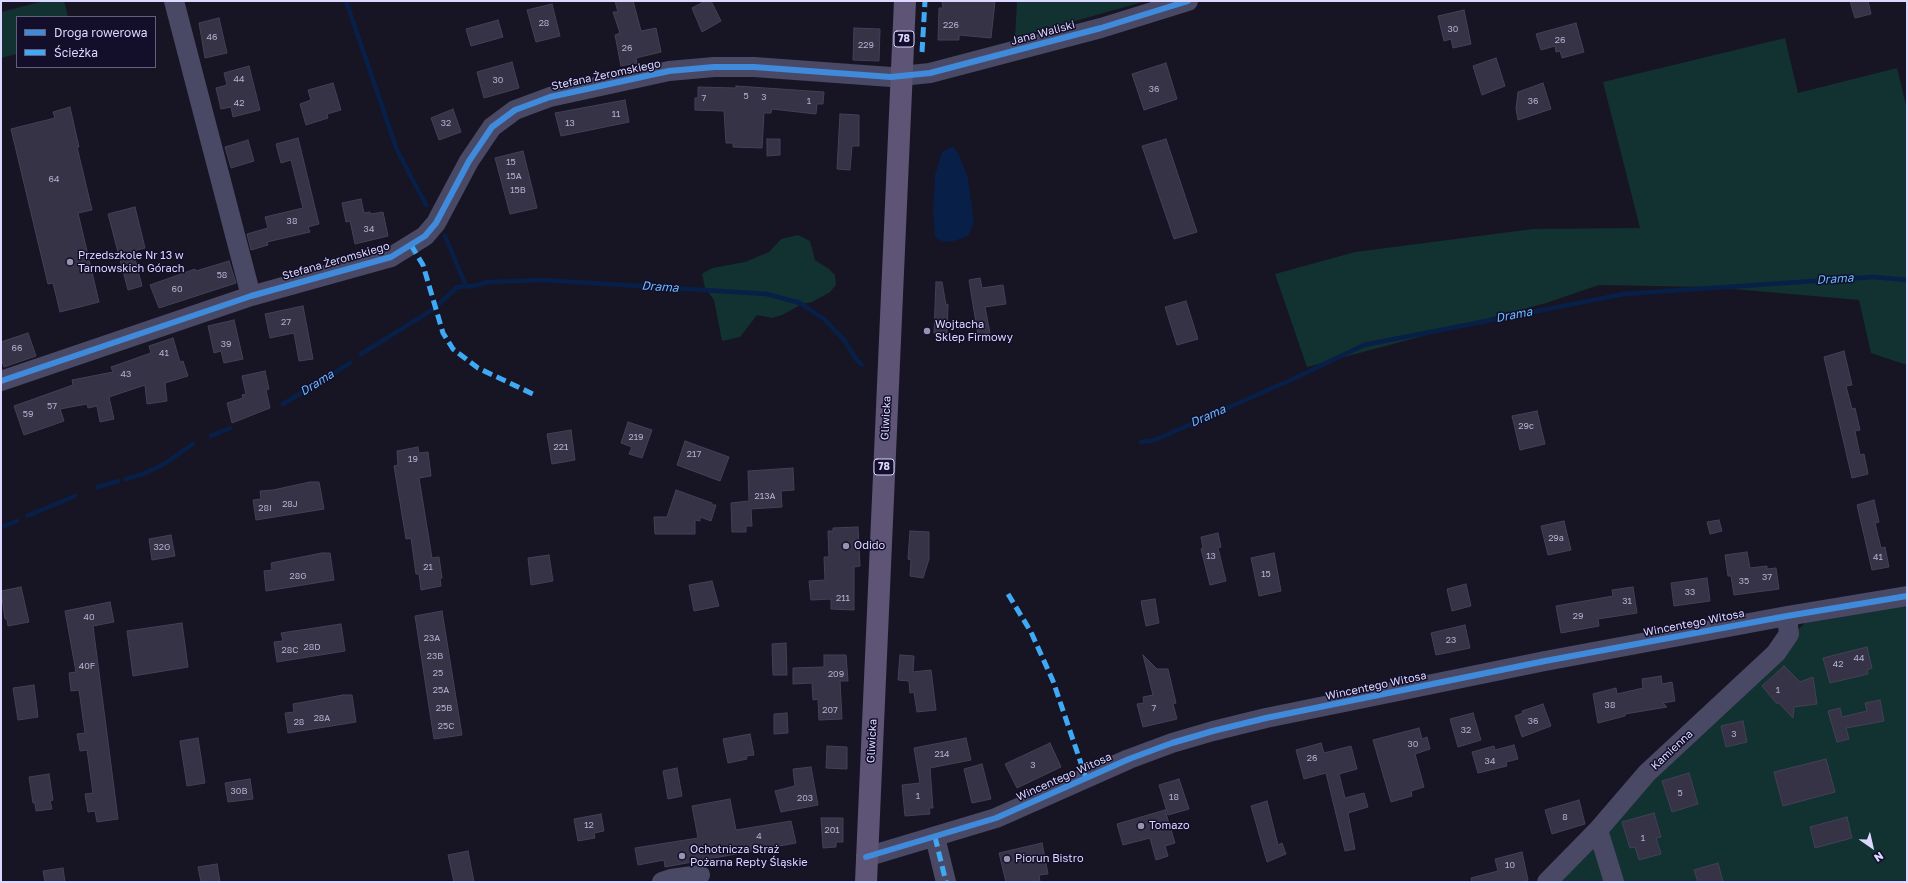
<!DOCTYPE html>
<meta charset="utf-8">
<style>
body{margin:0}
#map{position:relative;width:1908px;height:883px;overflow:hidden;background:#171524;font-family:"Golos Text",sans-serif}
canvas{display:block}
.frame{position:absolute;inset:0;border:2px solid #dcd8ff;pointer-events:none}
.legend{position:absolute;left:16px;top:16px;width:140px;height:52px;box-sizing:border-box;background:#130f2a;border:1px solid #635f7f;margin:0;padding:5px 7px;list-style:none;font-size:12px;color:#dcd8ff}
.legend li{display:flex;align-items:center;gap:8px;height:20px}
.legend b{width:20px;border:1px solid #635f7f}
.north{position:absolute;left:1852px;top:827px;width:40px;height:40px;-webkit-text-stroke:3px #130f2a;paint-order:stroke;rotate:146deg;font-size:11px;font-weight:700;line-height:16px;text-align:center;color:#dcd8ff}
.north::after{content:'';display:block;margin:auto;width:14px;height:18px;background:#dcd8ff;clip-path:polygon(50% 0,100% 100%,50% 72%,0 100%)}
</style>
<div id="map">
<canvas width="1908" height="883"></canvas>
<div class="frame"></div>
<ul class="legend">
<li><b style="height:5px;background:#408adc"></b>Droga rowerowa</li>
<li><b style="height:5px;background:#3fa9f5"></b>Ścieżka</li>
</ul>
<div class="north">N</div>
</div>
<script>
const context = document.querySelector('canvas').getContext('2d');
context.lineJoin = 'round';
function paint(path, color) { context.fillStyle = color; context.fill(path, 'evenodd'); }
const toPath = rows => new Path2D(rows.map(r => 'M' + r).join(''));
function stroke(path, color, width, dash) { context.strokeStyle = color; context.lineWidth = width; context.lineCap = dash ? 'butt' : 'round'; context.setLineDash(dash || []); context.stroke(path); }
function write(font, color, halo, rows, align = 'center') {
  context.font = font + ' "Golos Text",sans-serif'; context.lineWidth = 3; context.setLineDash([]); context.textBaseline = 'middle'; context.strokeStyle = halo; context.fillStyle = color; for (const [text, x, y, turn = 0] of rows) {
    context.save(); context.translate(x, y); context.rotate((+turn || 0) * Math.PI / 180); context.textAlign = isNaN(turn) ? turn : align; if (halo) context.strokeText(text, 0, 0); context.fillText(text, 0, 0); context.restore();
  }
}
paint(toPath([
 [44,1,64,1,68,17,17,17,17,54,1,58,1,12],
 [1017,1,1146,1,1015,38],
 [1785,38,1798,93,1897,68,1907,109,1907,365,1871,353,1859,300,1710,287,1599,285,1546,303,1307,367,1275,274,1355,252,1533,229,1640,228,1603,82],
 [798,235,810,241,815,260,829,269,835,275,836,285,830,292,812,302,802,304,782,315,772,318,757,315,740,337,722,341,714,300,705,288,702,274,712,268,745,262,769,252,781,239],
 [1907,603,1907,882,1544,882,1626,795,1806,622]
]), '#123131');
paint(toPath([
 [953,146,959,155,968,178,974,223,968,236,954,241,943,242,935,237,933,211,935,175,942,152]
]), '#081f47');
stroke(toPath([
 [346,1,397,150,426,205],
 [445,236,466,286],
 [438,305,457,287,474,286,488,282,543,280,767,294,800,303,824,319,844,340,856,359,862,365],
 [361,354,432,310],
 [283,404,350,363],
 [211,436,230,428],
 [1141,442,1155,440,1295,378,1364,345,1624,294,1873,277,1907,280],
 [126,479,143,474,164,464,193,444],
 [98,487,118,481],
 [27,516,75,496],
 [1,527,17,521]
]), '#081f47', 4.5);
const building = toPath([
 [615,1,633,1,641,31,656,28,661,52,636,58,637,63,621,66,615,35,620,33,613,12,618,12,615,1],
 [705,1,711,1,721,21,702,32,692,8,705,1],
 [942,1,995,1,991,38,959,35,959,40,938,40,939,8,943,8,942,1],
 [1850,1,1868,1,1871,14,1855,18,1850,1],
 [552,4,560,36,536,42,527,10,552,4],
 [1464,10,1471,44,1453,48,1451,39,1444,41,1438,16,1464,10],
 [219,18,227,53,205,58,199,23,219,18],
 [498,20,503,37,471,46,466,29,498,20],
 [1576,23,1584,52,1562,58,1560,51,1556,52,1555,46,1541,50,1536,34,1576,23],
 [854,28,880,29,879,61,853,60,854,28],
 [1496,58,1505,86,1482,95,1473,66,1496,58],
 [512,62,519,88,484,98,477,72,512,62],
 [1166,63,1177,99,1144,110,1132,74,1166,63],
 [249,66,260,110,233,117,231,107,221,109,216,88,227,85,224,73,249,66],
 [333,83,341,110,327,114,328,118,306,125,300,104,311,100,308,90,333,83],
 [1543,83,1551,109,1518,120,1516,109,1518,92,1543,83],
 [736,86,824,92,823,104,817,104,816,114,772,109,771,113,764,113,762,148,733,147,733,143,726,143,724,111,695,110,695,98,698,98,698,87,736,88,736,86],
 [625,100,629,122,561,136,555,113,625,100],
 [70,107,79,147,77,147,92,210,78,213,99,302,60,312,53,283,48,284,11,129,55,118,53,112,70,107],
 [453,109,461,132,439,140,431,118,453,109],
 [840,114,859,115,859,146,852,146,850,170,837,169,840,114],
 [298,138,319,224,308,227,310,232,267,242,268,245,251,250,247,234,268,228,265,217,303,208,291,160,281,163,276,144,298,138],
 [767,139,780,139,780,155,767,156,767,139],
 [1166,139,1197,232,1174,239,1142,146,1166,139],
 [248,140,254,161,231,168,225,147,248,140],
 [523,151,537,208,510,214,495,158,523,151],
 [361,199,364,213,370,212,371,214,383,212,388,236,355,244,350,221,346,222,342,203,361,199],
 [135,207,145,248,133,251,142,286,128,290,108,214,135,207],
 [229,261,236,283,159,308,150,285,195,269,196,271,229,261],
 [980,278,982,288,1003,285,1006,304,985,307,990,333,978,335,969,280,980,278],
 [936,282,942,282,946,305,948,304,947,333,934,333,936,282],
 [1186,301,1198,339,1177,345,1165,307,1186,301],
 [303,306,313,359,299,361,294,333,270,338,265,314,303,306],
 [234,320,243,359,224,363,221,351,214,353,208,326,234,320],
 [28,333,36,356,4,367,1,359,1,342,28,333],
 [173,338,180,362,183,361,188,376,165,383,167,401,147,404,145,385,109,397,114,419,100,422,97,406,88,408,87,404,60,409,64,421,24,435,14,406,73,385,72,380,113,372,111,367,151,353,149,346,173,338],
 [1844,351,1852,385,1846,386,1852,409,1855,408,1860,430,1855,431,1860,455,1864,454,1868,474,1852,478,1824,357,1844,351],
 [265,371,269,389,266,390,270,408,232,423,227,403,243,398,242,395,246,394,242,376,265,371],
 [1537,411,1545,444,1520,450,1512,416,1537,411],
 [628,422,652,430,642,458,629,454,632,447,621,443,628,422],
 [571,430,575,460,552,464,547,434,571,430],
 [685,441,729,457,720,481,677,465,685,441],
 [418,447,419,453,428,452,431,476,419,478,432,558,439,557,442,578,440,579,441,586,421,590,419,574,416,574,411,538,406,539,394,466,398,465,397,451,418,447],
 [793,468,794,490,781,491,782,507,751,509,752,526,746,526,746,532,732,532,731,503,749,501,748,471,793,468],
 [310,482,319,482,324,509,256,520,253,500,261,499,260,491,273,490,310,482],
 [676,490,712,503,712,505,716,505,711,521,700,517,700,521,695,520,695,534,655,534,654,517,667,517,676,490],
 [1874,500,1879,522,1875,523,1881,548,1885,547,1889,567,1872,570,1857,505,1874,500],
 [1719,520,1722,531,1710,534,1707,522,1719,520],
 [1564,521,1571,550,1548,555,1541,526,1564,521],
 [858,527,860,566,854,567,854,610,831,609,831,599,811,600,809,581,825,580,824,557,829,557,828,531,833,531,833,528,858,527],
 [910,531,929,532,929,559,923,578,910,576,911,560,908,559,910,531],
 [1218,533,1221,547,1218,548,1226,581,1210,585,1201,549,1203,548,1201,537,1218,533],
 [171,535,175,556,152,560,149,539,171,535],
 [1747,552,1750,568,1767,566,1767,569,1776,568,1779,589,1734,595,1731,576,1728,576,1725,555,1747,552],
 [322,553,330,553,334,580,266,591,264,571,272,570,271,563,322,553],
 [1274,553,1281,591,1259,596,1251,558,1274,553],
 [549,555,553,581,531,585,528,558,549,555],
 [1707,578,1710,601,1674,606,1671,583,1707,578],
 [712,581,719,606,694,611,689,585,712,581],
 [1466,584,1471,606,1452,611,1447,589,1466,584],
 [21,587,29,622,8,626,7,619,5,619,1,591,21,587],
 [1633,587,1637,613,1598,619,1599,626,1561,633,1556,606,1613,596,1612,590,1633,587],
 [1155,599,1159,623,1146,626,1141,601,1155,599],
 [110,602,114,622,93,626,118,819,97,822,95,811,88,812,85,794,93,793,87,750,80,751,77,734,85,733,79,690,71,691,69,673,76,672,65,611,110,602],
 [442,611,462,735,434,739,415,616,442,611],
 [182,623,188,667,133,676,127,631,182,623],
 [341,624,345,651,277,662,274,642,283,641,281,633,341,624],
 [1465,625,1470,648,1436,655,1431,633,1465,625],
 [786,643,787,675,773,675,772,644,786,643],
 [1867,647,1872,668,1867,670,1868,674,1830,683,1823,658,1867,647],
 [824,655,846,655,848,681,840,681,842,719,819,720,818,699,813,700,812,683,793,684,793,668,824,667,824,655],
 [900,655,914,656,913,672,931,670,936,710,917,712,914,692,910,693,909,681,898,680,900,655],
 [1143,655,1157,669,1168,669,1176,703,1173,704,1177,719,1143,727,1137,704,1144,703,1143,697,1153,695,1143,655],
 [1784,666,1800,682,1813,677,1817,704,1794,707,1793,718,1778,702,1777,704,1762,686,1784,666],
 [1661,676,1662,684,1672,682,1675,701,1663,703,1667,707,1625,714,1625,716,1598,723,1593,694,1616,688,1617,694,1643,688,1642,679,1661,676],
 [34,685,38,717,18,720,13,688,34,685],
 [343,695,352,695,356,722,288,733,285,713,294,712,293,704,343,695],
 [1880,700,1884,721,1846,728,1849,739,1837,742,1828,711,1840,708,1842,717,1867,711,1865,703,1880,700],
 [1543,704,1551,726,1522,737,1515,716,1523,713,1522,711,1543,704],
 [787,713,788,733,774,734,774,714,787,713],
 [1473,713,1481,740,1458,747,1450,719,1473,713],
 [1743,721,1747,742,1726,747,1721,726,1743,721],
 [1419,728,1422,739,1427,737,1430,749,1415,754,1424,787,1411,791,1412,796,1391,802,1373,740,1419,728],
 [750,734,754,755,746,756,747,759,728,763,723,739,750,734],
 [198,738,205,783,187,786,180,741,198,738],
 [966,738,971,760,930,768,933,808,929,808,930,814,905,816,902,785,920,783,914,748,966,738],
 [1050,743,1061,767,1017,788,1005,764,1050,743],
 [1321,743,1324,753,1351,746,1357,769,1339,774,1345,798,1364,793,1368,807,1348,813,1355,849,1345,851,1326,773,1304,779,1296,750,1321,743],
 [1514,745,1518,759,1506,762,1507,766,1478,773,1472,752,1494,746,1495,750,1514,745],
 [827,746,847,747,847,769,826,768,827,746],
 [1826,759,1835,792,1783,806,1774,772,1826,759],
 [982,764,991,799,972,803,964,769,982,764],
 [811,767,818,805,781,812,775,791,795,786,793,769,811,767],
 [677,768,682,796,668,799,663,771,677,768],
 [1689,773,1698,804,1672,812,1662,781,1689,773],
 [49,774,53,800,50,801,52,809,36,811,35,803,33,803,29,777,49,774],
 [250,779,253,799,228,802,225,783,250,779],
 [1179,779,1189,809,1168,815,1159,785,1179,779],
 [730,799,736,830,791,821,796,843,665,867,664,860,638,865,635,848,698,838,692,806,730,799],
 [1579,800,1585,824,1552,834,1545,810,1579,800],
 [1267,801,1278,845,1282,843,1286,854,1267,862,1251,806,1267,801],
 [1165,810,1175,843,1165,846,1168,856,1156,860,1150,838,1123,845,1117,824,1165,810],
 [1654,813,1661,837,1656,838,1661,854,1639,860,1635,847,1630,848,1622,822,1654,813],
 [601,814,604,831,594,833,595,838,578,841,574,819,601,814],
 [1847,817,1852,838,1815,848,1810,827,1847,817],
 [821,818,843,818,843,842,836,842,836,847,823,848,821,818],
 [1042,843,1048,874,1039,875,1040,882,1006,882,999,853,1042,843],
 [468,851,474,882,454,882,448,855,468,851],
 [1522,852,1528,880,1521,882,1472,882,1471,878,1498,871,1495,859,1522,852],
 [1718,863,1723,882,1698,882,1694,870,1718,863],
 [217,864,220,882,201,882,198,867,217,864],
 [63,868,65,882,45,882,43,871,63,868]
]);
paint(building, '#363346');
stroke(building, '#434058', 1);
stroke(toPath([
 [174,1,251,296],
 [1,381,251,296,391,257,425,236,436,223,469,161,492,127,515,110,550,97,669,71,714,67,754,67,891,77,930,73,1101,28,1188,1],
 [1598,830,1614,882],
 [935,837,946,882],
 [866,857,996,818,1129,759,1172,743,1213,731,1266,718,1545,661,1787,616,1907,596],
 [662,882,671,879,700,875],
 [1547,882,1598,830,1647,773,1776,653,1789,634,1787,616]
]), '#4a4965', 20);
stroke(toPath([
 [866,882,905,1]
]), '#5e5475', 22);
stroke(toPath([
 [922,52,925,1],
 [411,245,423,265,443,333,453,349,478,368,535,395],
 [1008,594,1031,632,1053,681,1086,778],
 [935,837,946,882]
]), '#3fa9f5', 5, [10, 5]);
stroke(toPath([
 [1,381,251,296,391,257,425,236,436,223,469,161,492,127,515,110,550,97,669,71,714,67,754,67,891,77,930,73,1101,28,1188,1],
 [866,857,996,818,1129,759,1172,743,1213,731,1266,718,1545,661,1787,616,1907,596]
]), '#408adc', 6);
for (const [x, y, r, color] of [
 [70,262,4,"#9794b2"],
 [927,331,4,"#9794b2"],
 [846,546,4,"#9794b2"],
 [1141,826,4,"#9794b2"],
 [682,856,4,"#9794b2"],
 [1007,859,4,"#9794b2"]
]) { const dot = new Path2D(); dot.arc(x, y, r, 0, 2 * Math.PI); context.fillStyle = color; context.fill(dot); stroke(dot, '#130f2a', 1.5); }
write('9px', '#b2afd1', null, [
 ["28",544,23],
 ["226",951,25],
 ["30",1453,29],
 ["46",212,37],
 ["26",1560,40],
 ["229",866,45],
 ["26",627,48],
 ["44",239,79],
 ["30",498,80],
 ["36",1154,89],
 ["5",746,96],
 ["3",764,97],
 ["7",704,98],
 ["1",809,101],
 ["36",1533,101],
 ["42",239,103],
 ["11",616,114],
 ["32",446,123],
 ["13",570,123],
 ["15",511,162],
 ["15A",514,176],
 ["64",54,179],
 ["15B",518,190],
 ["38",292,221],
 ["34",369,229],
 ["58",222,275],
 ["60",177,289],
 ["27",286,322],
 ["39",226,344],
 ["66",17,348],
 ["41",164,353],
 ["43",126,374],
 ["57",52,406],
 ["59",28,414],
 ["29c",1526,426],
 ["219",636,437],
 ["221",561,447],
 ["217",694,454],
 ["19",413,459],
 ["213A",765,496],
 ["28J",290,504],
 ["28I",265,508],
 ["29a",1556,538],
 ["32G",162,547],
 ["13",1211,556],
 ["41",1878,557],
 ["21",428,567],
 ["15",1266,574],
 ["28G",298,576],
 ["37",1767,577],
 ["35",1744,581],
 ["33",1690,592],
 ["211",843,598],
 ["31",1627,601],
 ["29",1578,616],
 ["40",89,617],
 ["23A",432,638],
 ["23",1451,640],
 ["28D",312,647],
 ["28C",290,650],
 ["23B",435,656],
 ["44",1859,658],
 ["42",1838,664],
 ["40F",87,666],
 ["25",438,673],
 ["209",836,674],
 ["25A",441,690],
 ["1",1778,690],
 ["38",1610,705],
 ["25B",444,708],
 ["7",1154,708],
 ["207",830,710],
 ["28A",322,718],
 ["36",1533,721],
 ["28",299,722],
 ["25C",446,726],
 ["32",1466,730],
 ["3",1734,734],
 ["30",1413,744],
 ["214",942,754],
 ["26",1312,758],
 ["34",1490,761],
 ["3",1033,765],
 ["30B",239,791],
 ["5",1680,793],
 ["1",918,796],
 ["18",1174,797],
 ["203",805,798],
 ["8",1565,817],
 ["12",589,825],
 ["201",832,830],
 ["4",759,836],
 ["1",1643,838],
 ["10",1510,865]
]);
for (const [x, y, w] of [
 [904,39,20],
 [884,467,20]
]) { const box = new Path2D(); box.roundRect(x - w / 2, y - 8, w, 16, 3); context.fillStyle = '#130f2a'; context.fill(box); stroke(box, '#dcd8ff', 1); }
write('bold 10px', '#dcd8ff', null, [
 ["78",904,39],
 ["78",884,467]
]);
write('11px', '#dcd8ff', '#130f2a', [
 ["Jana Waliski",1043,33,-15],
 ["Stefana Żeromskiego",606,75,-12],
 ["Stefana Żeromskiego",336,261,-16],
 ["Gliwicka",886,418,-87],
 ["Wincentego Witosa",1694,623,-11],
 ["Wincentego Witosa",1376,686,-12],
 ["Gliwicka",872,741,-87],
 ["Kamienna",1672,750,-43],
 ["Wincentego Witosa",1064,777,-24]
]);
write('11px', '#dcd8ff', '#130f2a', [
 ["Przedszkole Nr 13 w",78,256],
 ["Tarnowskich Górach",78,269],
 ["Wojtacha",935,325],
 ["Sklep Firmowy",935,338],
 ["Odido",854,546],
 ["Tomazo",1149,826],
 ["Ochotnicza Straż",690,850],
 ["Pożarna Repty Śląskie",690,863],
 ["Piorun Bistro",1015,859]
], 'left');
write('italic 12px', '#66b9ff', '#130f2a', [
 ["Drama",1835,279,-4],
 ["Drama",660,287,4],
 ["Drama",1514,315,-11],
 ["Drama",317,383,-32],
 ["Drama",1208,416,-24]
]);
</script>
